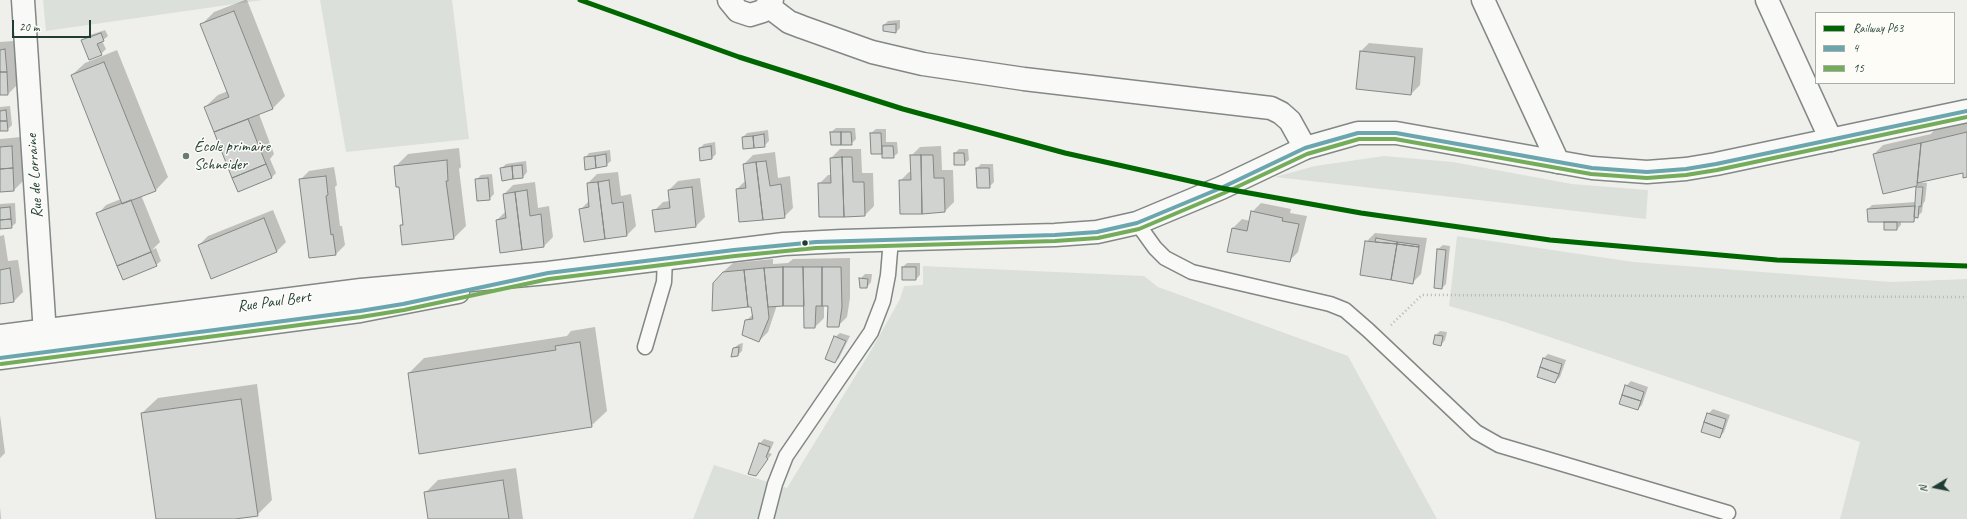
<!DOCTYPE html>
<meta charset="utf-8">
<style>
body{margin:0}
#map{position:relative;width:1967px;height:519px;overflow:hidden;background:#eff0ec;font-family:Caveat,sans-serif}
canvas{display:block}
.legend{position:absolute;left:1815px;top:12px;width:140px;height:72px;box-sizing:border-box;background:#fdfcf7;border:1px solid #a4b0a9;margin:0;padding:5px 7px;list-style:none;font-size:12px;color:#1f3d34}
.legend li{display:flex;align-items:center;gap:8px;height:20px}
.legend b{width:20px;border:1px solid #a4b0a9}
.north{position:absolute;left:1915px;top:467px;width:40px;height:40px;-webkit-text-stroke:3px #fdfcf7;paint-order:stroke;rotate:260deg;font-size:11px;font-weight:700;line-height:16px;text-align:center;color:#1f3d34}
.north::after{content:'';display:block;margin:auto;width:14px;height:18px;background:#1f3d34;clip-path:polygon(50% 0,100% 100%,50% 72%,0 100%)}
.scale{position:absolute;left:12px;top:20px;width:79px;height:18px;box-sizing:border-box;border:2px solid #1f3d34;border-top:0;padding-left:5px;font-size:12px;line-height:14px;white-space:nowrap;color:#1f3d34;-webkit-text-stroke:3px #fdfcf7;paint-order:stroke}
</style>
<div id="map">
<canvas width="1967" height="519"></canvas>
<ul class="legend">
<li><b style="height:5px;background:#060"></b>Railway P63</li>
<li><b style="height:5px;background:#6ba6af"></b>4</li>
<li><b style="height:5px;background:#75ac5a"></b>15</li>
</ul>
<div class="north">N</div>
<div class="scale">20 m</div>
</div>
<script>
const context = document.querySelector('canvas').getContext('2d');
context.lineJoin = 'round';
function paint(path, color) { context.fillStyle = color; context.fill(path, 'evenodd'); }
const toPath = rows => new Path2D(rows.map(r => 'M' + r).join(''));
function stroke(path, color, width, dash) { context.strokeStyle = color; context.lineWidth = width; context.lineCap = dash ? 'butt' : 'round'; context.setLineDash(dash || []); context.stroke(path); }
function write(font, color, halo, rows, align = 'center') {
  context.font = font + ' Caveat,sans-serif'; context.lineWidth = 3; context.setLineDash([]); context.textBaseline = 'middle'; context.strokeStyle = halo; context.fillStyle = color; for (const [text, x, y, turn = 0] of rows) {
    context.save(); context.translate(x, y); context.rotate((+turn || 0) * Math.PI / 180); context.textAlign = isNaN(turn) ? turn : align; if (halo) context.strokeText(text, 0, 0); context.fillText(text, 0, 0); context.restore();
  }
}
paint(toPath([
 [43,0,263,0,46,31],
 [320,0,452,0,469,139,346,152],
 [1384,156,1453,162,1572,184,1648,190,1646,219,1275,177,1315,166],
 [1457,236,1634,262,1891,282,1967,279,1967,519,1840,519,1860,442,1505,322,1449,306],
 [923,266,1144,276,1158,287,1348,356,1437,519,693,519,714,465,787,488,873,347,900,299,904,286,923,285]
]), '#dce0db');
paint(toPath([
 [245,0,247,0,285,96,273,108,259,114,274,154,270,159,276,173,271,178,215,132,205,107,218,95,228,91,202,24,214,12],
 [900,20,900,28,896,32,884,25,888,21],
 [105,30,108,36,102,41,106,49,101,54,83,40,87,36],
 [14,41,17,85,8,94,0,94,0,42],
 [1369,43,1423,48,1420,85,1411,94,1360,52],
 [117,50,168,177,156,190,141,195,160,242,152,250,156,248,161,261,156,265,98,214,106,205,121,199,72,75,85,63],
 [10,106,12,125,7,130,0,130,0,107],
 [1967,123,1967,176,1964,172,1919,182,1927,183,1925,201,1923,204,1922,212,1913,221,1901,221,1901,225,1897,229,1868,209,1872,205,1916,202,1918,185,1883,193,1874,154,1883,145,1931,134,1934,130],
 [836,128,855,128,856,139,851,144,831,132],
 [876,129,886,129,886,142,897,142,898,153,893,157,883,153,872,153,871,133],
 [768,130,769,141,764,146,743,137,747,133],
 [21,137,23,181,14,190,0,191,0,139],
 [715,142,716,154,712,158,700,148,704,144],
 [941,146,942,170,953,170,954,202,945,211,901,213,900,181,909,172,912,172,911,156,920,147],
 [459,148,461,167,459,169,466,226,454,238,401,226,403,223,399,186,395,167,408,154],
 [840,149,861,149,862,173,873,173,874,206,865,215,819,184,828,175,831,175,831,158],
 [959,149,968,149,969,160,964,164,955,153],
 [610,150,611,161,606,165,585,158,589,153],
 [775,152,778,178,790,176,793,208,784,217,737,189,746,180,744,164,753,155],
 [526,161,527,172,523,177,502,168,506,164],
 [981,164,993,164,994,182,989,187,977,168],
 [334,167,337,185,335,187,340,226,342,226,345,245,336,254,300,180,309,171],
 [618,172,621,196,631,194,636,226,627,235,581,209,590,200,588,183,597,174],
 [492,174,494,194,489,199,476,180,481,175],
 [700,178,705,217,696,226,656,231,654,211,663,202,670,201,669,190,678,181],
 [535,182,538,208,549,206,553,237,544,246,497,220,506,211,504,194,513,185],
 [15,203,16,223,11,227,0,228,0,204],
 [1261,203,1291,209,1290,213,1307,216,1298,252,1289,261,1228,251,1233,228,1242,219,1250,221,1252,212],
 [273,210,286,242,277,251,199,245,208,236],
 [1375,233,1427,238,1421,274,1412,283,1366,242],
 [4,235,8,261,18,260,23,292,14,301,0,303,0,236],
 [1443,245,1450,246,1446,284,1442,288,1438,249],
 [850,258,850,298,847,317,838,326,829,305,824,305,824,318,815,327,805,305,777,305,768,332,759,341,746,321,753,314,751,306,723,272,733,263,773,259,773,264,788,263,793,259],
 [907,263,920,263,920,275,916,279,903,267],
 [865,274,872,274,871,282,867,287,860,279],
 [595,327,607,411,591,426,409,373,424,358,567,336,571,331],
 [1440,331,1447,332,1445,340,1441,345,1434,343,1436,335],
 [840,333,850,336,839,358,835,362,835,337],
 [743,343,742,351,738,355,734,348,739,344],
 [1548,354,1566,360,1560,377,1555,382,1544,358],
 [1631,381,1648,387,1642,405,1638,409,1626,386],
 [257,384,272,500,257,515,228,519,157,519,142,413,158,398],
 [1713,409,1730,415,1724,432,1720,437,1708,414],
 [0,415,5,453,0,458],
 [764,439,774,442,769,453,772,454,755,475,760,443],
 [516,468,523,519,429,519,425,493,438,480],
 [0,507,1,519,0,519]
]), '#0003');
const building = toPath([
 [234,11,273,109,214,132,204,107,229,97,200,24,234,11],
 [896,24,896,33,883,31,883,25,896,24],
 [101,33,104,41,97,44,102,55,89,60,81,40,101,33],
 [5,49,7,72,0,72,0,50,5,49],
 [1360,51,1415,57,1411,95,1356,89,1360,51],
 [104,62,156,191,122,204,71,75,104,62],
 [0,72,7,72,8,95,0,95,0,72],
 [6,110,7,121,0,121,0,111,6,110],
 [248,119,266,164,232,178,214,132,248,119],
 [0,121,7,121,8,131,0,131,0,121],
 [830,132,841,132,841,145,831,145,830,132],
 [841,132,851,132,852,145,841,145,841,132],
 [1967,132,1967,177,1963,178,1963,173,1917,183,1921,143,1967,132],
 [870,133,881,133,882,154,871,154,870,133],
 [764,134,765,147,754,148,753,136,764,134],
 [753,136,754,148,743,149,742,137,753,136],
 [1921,143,1917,186,1883,194,1873,154,1921,143],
 [12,146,13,168,0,169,0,147,12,146],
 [711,146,712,159,700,161,699,148,711,146],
 [882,146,893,146,894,158,882,158,882,146],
 [954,153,964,153,965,165,954,165,954,153],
 [606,154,607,166,596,168,595,156,606,154],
 [910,155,921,155,922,214,900,214,899,180,911,180,910,155],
 [921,155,933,155,934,178,944,178,945,212,922,214,921,155],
 [595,156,596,168,585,170,584,157,595,156],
 [842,157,844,217,819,217,818,183,831,183,830,158,842,157],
 [842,157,852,157,853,182,864,182,865,216,844,217,842,157],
 [447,160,448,181,446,181,454,239,402,245,400,225,403,225,399,187,396,187,394,166,447,160],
 [766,161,770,186,781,184,785,218,763,220,756,162,766,161],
 [756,162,763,220,739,222,736,189,746,188,743,164,756,162],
 [266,164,272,178,238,192,232,178,266,164],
 [522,165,523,178,513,179,512,166,522,165],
 [512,166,513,179,502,181,500,168,512,166],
 [13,168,14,191,0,192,0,169,13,168],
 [976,168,989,168,990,188,977,188,976,168],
 [326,176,328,195,326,196,331,235,333,234,336,255,309,258,299,179,326,176],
 [488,178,490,200,477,201,475,179,488,178],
 [609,180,612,204,623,202,627,236,605,239,598,182,609,180],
 [598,182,605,239,584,242,579,209,589,207,587,183,598,182],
 [692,187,696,227,655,232,652,210,670,208,668,190,692,187],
 [1916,187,1923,187,1921,207,1919,206,1918,218,1914,217,1916,187],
 [527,190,530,216,541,214,544,247,522,250,515,192,527,190],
 [515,192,522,250,500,253,496,220,506,218,503,194,515,192],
 [131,200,151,252,117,266,96,213,131,200],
 [1915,206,1914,222,1868,222,1867,209,1915,206],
 [10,207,11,219,0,220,0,208,10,207],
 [1251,211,1283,218,1282,221,1299,224,1290,262,1227,252,1232,228,1247,231,1251,211],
 [264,218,277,252,211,279,198,245,264,218],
 [11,219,12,228,0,229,0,220,11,219],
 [1884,222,1897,222,1897,230,1884,230,1884,222],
 [1376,238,1397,242,1397,244,1375,242,1376,238],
 [1365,241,1397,244,1391,280,1360,275,1365,241],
 [1397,242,1419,245,1419,247,1397,244,1397,242],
 [1397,244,1419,247,1413,284,1391,280,1397,244],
 [1437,249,1446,250,1442,289,1434,288,1437,249],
 [151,252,157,266,123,280,117,266,151,252],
 [783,267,783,306,768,307,764,268,783,267],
 [783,267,803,267,804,306,783,306,783,267],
 [803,267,822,267,822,306,816,306,815,328,804,328,803,267],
 [822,267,841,267,842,307,839,327,827,327,828,306,822,306,822,267],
 [902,267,916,267,916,280,902,280,902,267],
 [10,268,14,302,0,304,0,270,10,268],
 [764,268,769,318,759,342,742,335,745,320,753,319,751,307,748,307,744,270,764,268],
 [744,270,748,307,712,311,713,283,723,272,744,270],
 [859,278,868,279,867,288,860,288,859,278],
 [1435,335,1443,336,1441,346,1433,344,1435,335],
 [834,336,846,341,835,363,825,359,834,336],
 [580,342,592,427,419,454,408,373,556,350,555,346,580,342],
 [739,347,738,356,731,357,733,348,739,347],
 [1543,358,1562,364,1559,374,1540,367,1543,358],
 [1540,367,1559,374,1555,383,1537,377,1540,367],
 [1625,385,1644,392,1641,401,1622,395,1625,385],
 [1622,395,1641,401,1638,410,1619,404,1622,395],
 [241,399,258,516,235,519,156,519,141,413,241,399],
 [1707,413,1726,419,1723,429,1704,422,1707,413],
 [1704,422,1723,429,1720,438,1701,432,1704,422],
 [759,443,770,447,766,457,768,459,756,476,748,474,759,443],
 [503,480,509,519,428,519,424,492,503,480]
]);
paint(building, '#d1d3d0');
stroke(building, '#828885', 1);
const lane = toPath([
 [1137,223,1155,248,1165,258,1192,272,1330,304,1345,310,1368,330,1476,432,1499,445,1728,513],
 [645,347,664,282,665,258],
 [766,519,775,484,786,456,871,332,883,301,888,275,891,239]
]);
const street = toPath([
 [23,0,46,349],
 [729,0,738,11,750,15,763,11,772,0],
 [1483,0,1558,162],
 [1767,0,1831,140],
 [768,6,789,22,802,27,872,52,923,64,1024,79,1271,108,1281,113,1290,121,1305,148]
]);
const secondary = toPath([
 [0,336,361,290,548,273,784,244,842,241,1055,235,1097,232,1137,223,1221,188,1305,148,1358,133,1396,133,1592,168,1647,172,1686,169,1716,164,1967,111],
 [0,358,360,311,458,292]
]);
stroke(lane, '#828885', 17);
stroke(street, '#828885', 25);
stroke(secondary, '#828885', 25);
stroke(toPath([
 [1391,325,1422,295,1967,297]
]), '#b3b6b4', 2.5, [1, 3]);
stroke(lane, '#f9f9f7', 14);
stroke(street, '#f9f9f7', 22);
stroke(secondary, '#f9f9f7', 22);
stroke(toPath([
 [0,358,360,311,403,304,548,273,734,250,816,242,1055,235,1097,232,1137,223,1221,188,1305,148,1358,133,1396,133,1592,168,1647,172,1686,169,1716,164,1967,111]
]), '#6ba6af', 4);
stroke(toPath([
 [1,364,361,317,404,310,549,279,735,256,816,248,1055,241,1098,238,1139,229,1224,193,1307,154,1359,139,1395,139,1591,174,1647,178,1686,175,1717,170,1967,117]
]), '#75ac5a', 4);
stroke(toPath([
 [580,0,739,57,903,109,1065,153,1221,188,1361,213,1550,240,1777,260,1967,266]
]), '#060', 5);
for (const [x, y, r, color] of [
 [186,156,4,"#687c74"],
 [805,243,3.5,"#1f3d34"]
]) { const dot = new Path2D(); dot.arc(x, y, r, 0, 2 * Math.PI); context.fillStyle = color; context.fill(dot); stroke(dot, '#fdfcf7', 1.5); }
write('16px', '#1f3d34', '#fdfcf7', [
 ["École primaire",194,147],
 ["Schneider",194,165]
], 'left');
write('16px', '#1f3d34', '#fdfcf7', [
 ["Rue de Lorraine",35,176,-94],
 ["Rue Paul Bert",274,302,-8]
]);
</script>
